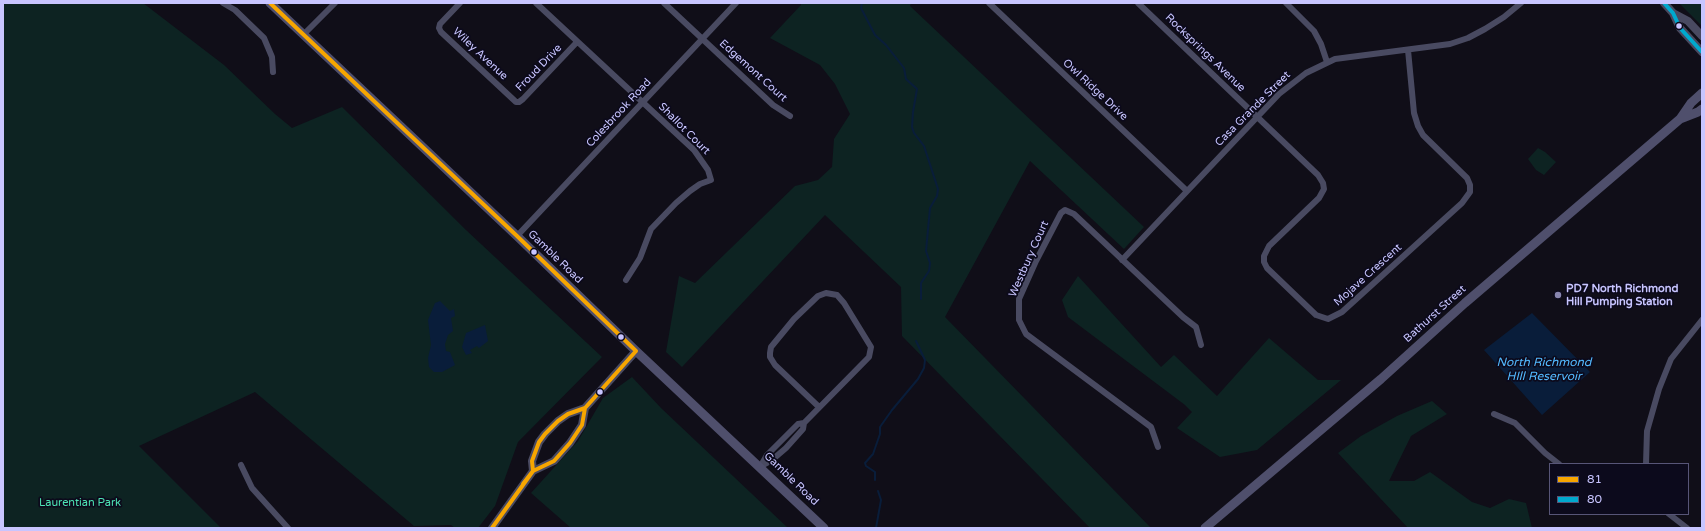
<!DOCTYPE html>
<style>
body{margin:0}
#map{position:relative;width:1705px;height:531px;overflow:hidden;background:#100e18;font-family:"Varela Round",sans-serif}
canvas{display:block}
.frame{position:absolute;inset:0;border:4px solid #c8c5ff;pointer-events:none}
.legend{position:absolute;left:1549px;top:463px;width:140px;height:52px;box-sizing:border-box;background:#0c0a1c;border:1px solid #575577;margin:0;padding:5px 7px;list-style:none;font-size:12px;color:#c8c5ff}
.legend li{display:flex;align-items:center;gap:8px;height:20px}
.legend b{width:20px;border:1px solid #575577}
</style>
<div id="map">
<canvas width="1705" height="531"></canvas>
<div class="frame"></div>
<ul class="legend">
<li><b style="height:5px;background:#f7a600"></b>81</li>
<li><b style="height:5px;background:#00a9ce"></b>80</li>
</ul>
</div>
<script>
const context = document.querySelector('canvas').getContext('2d');
context.lineJoin = 'round';
function paint(path, color) { context.fillStyle = color; context.fill(path, 'evenodd'); }
const toPath = rows => new Path2D(rows.map(r => 'M' + r).join(''));
function stroke(path, color, width, dash) { context.strokeStyle = color; context.lineWidth = width; context.lineCap = dash ? 'butt' : 'round'; context.setLineDash(dash || []); context.stroke(path); }
function write(font, color, halo, rows, align = 'center') {
  context.font = font + ' "Varela Round",sans-serif'; context.lineWidth = 3.5; context.setLineDash([]); context.textBaseline = 'middle'; context.strokeStyle = halo; context.fillStyle = color; for (const [text, x, y, turn = 0] of rows) {
    context.save(); context.translate(x, y); context.rotate((+turn || 0) * Math.PI / 180); context.textAlign = isNaN(turn) ? turn : align; if (halo) context.strokeText(text, 0, 0); context.fillText(text, 0, 0); context.restore();
  }
}
paint(toPath([
 [3,3,143,3,224,65,275,114,292,128,342,107,466,230,602,357,518,442,495,506,478,528,455,528,451,525,414,526,255,392,139,446,221,528,3,528],
 [801,3,911,3,910,6,1144,227,1124,249,1030,161,945,317,1151,528,1090,528,902,336,901,287,825,215,682,367,666,352,679,276,695,283,795,186,818,180,832,167,834,139,850,114,835,84,820,65,770,38,801,5],
 [1679,3,1702,3,1702,26],
 [1538,148,1545,152,1556,162,1544,175,1536,170,1528,159],
 [1078,276,1161,367,1174,355,1217,396,1269,338,1318,380,1341,380,1257,450,1220,457,1177,428,1192,412,1185,405,1068,317,1062,300],
 [632,377,661,408,788,528,571,528,531,493,578,441,603,398],
 [1432,401,1447,414,1411,436,1389,481,1414,481,1430,472,1472,502,1490,508,1509,499,1526,503,1532,528,1408,528,1338,453,1361,436,1397,416]
]), '#0d2322');
paint(toPath([
 [440,301,450,311,454,309,455,316,451,318,453,331,448,335,445,344,446,351,450,352,455,365,442,372,434,372,429,367,428,358,431,345,428,320,435,303],
 [1532,313,1590,372,1542,415,1484,350],
 [485,325,488,341,479,348,477,346,470,350,472,353,466,355,462,347,466,333]
]), '#091d3a');
stroke(toPath([
 [862,3,861,8,875,35,886,45,904,68,906,79,917,89,913,112,912,127,914,133,924,146,938,189,937,196,930,208,926,251,930,263,929,271,921,283,921,299],
 [875,480,875,472,866,466,865,463,873,454,880,434,880,427,892,410,918,379,924,368,925,360,916,341],
 [876,528,881,500,878,491]
]), '#091d3a', 2);
stroke(toPath([
 [223,3,235,10,264,38,272,57,273,72],
 [460,3,440,24,439,28,441,32,516,102,519,102,523,99,577,42],
 [536,3,694,150,708,170,711,180,700,184,690,191,676,203,651,229,640,258,626,280],
 [664,3,773,105,790,116],
 [989,3,1187,191],
 [1138,3,1318,175,1323,183,1324,189,1319,198,1269,246,1264,256,1264,262,1267,268,1316,315,1328,319,1342,312,1462,203,1470,192,1470,185,1467,178,1423,135,1418,126,1414,113,1408,50],
 [1286,3,1314,31,1321,44,1327,62],
 [303,35,335,3],
 [517,236,736,3],
 [1122,260,1279,94,1306,73,1335,59,1450,44,1468,38,1485,29,1504,17,1521,3],
 [1494,414,1515,423,1545,453,1559,464],
 [1158,447,1151,427,1026,334,1019,320,1019,299,1036,261,1061,213,1065,210,1074,214,1183,317,1196,327,1201,345],
 [1646,464,1647,431,1659,389,1671,359,1702,320],
 [241,465,252,488,288,528],
 [761,466,772,460,786,448,803,429,804,423],
 [760,467,767,455,798,424,804,423,869,357,871,347,844,303,837,295,826,293,818,296,794,319,771,347,770,353,770,357,775,365,819,407],
 [1669,514,1687,528]
]), '#494a61', 6);
stroke(toPath([
 [1664,3,1673,13,1688,21,1702,36],
 [1673,13,1680,28,1702,52],
 [533,471,532,461,539,442,545,434,558,421,568,414,585,408,636,351],
 [492,528,533,471,554,461,570,443,582,425,585,408]
]), '#494a61', 8);
stroke(toPath([
 [270,3,517,236,636,351,824,528],
 [1680,119,1698,112,1702,109],
 [1205,528,1381,379,1465,303,1680,119,1691,103,1702,93]
]), '#4f4f6c', 9);
stroke(toPath([
 [270,3,517,236,636,351],
 [523,484,533,471,554,461,570,443,582,425,585,408,595,397],
 [492,528,533,471,532,461,539,442,545,434,558,421,568,414,585,408,636,351]
]), '#f7a600', 4);
stroke(toPath([
 [1664,3,1673,13,1680,28,1702,52]
]), '#00a9ce', 4);
for (const [x, y, r, color] of [
 [1679,26,3.5,"#c8c5ff"],
 [534,252,3.5,"#c8c5ff"],
 [1558,295,4,"#8885ae"],
 [621,337,3.5,"#c8c5ff"],
 [600,392,3.5,"#c8c5ff"]
]) { const dot = new Path2D(); dot.arc(x, y, r, 0, 2 * Math.PI); context.fillStyle = color; context.fill(dot); stroke(dot, '#0c0a1c', 1.5); }
write('11px', '#c8c5ff', '#0c0a1c', [
 ["Rocksprings Avenue",1205,53,44],
 ["Wiley Avenue",480,54,43],
 ["Froud Drive",539,68,-46],
 ["Edgemont Court",753,71,42],
 ["Owl Ridge Drive",1095,90,43],
 ["Casa Grande Street",1253,109,-45],
 ["Colesbrook Road",619,113,-47],
 ["Shallot Court",684,129,45],
 ["Gamble Road",555,257,44],
 ["Westbury Court",1029,259,-66],
 ["Mojave Crescent",1368,275,-42],
 ["Bathurst Street",1435,314,-42],
 ["Gamble Road",791,479,44]
]);
write('bold 11px', '#c8c5ff', '#0c0a1c', [
 ["PD7 North Richmond",1566,289],
 ["Hill Pumping Station",1566,302]
], 'left');
write('11px', '#4de3b4', '#0c0a1c', [
 ["Laurentian Park",80,503]
]);
write('italic 12px', '#53baff', '#0c0a1c', [
 ["North Richmond",1544,363],
 ["HIll Reservoir",1544,377]
]);
</script>
